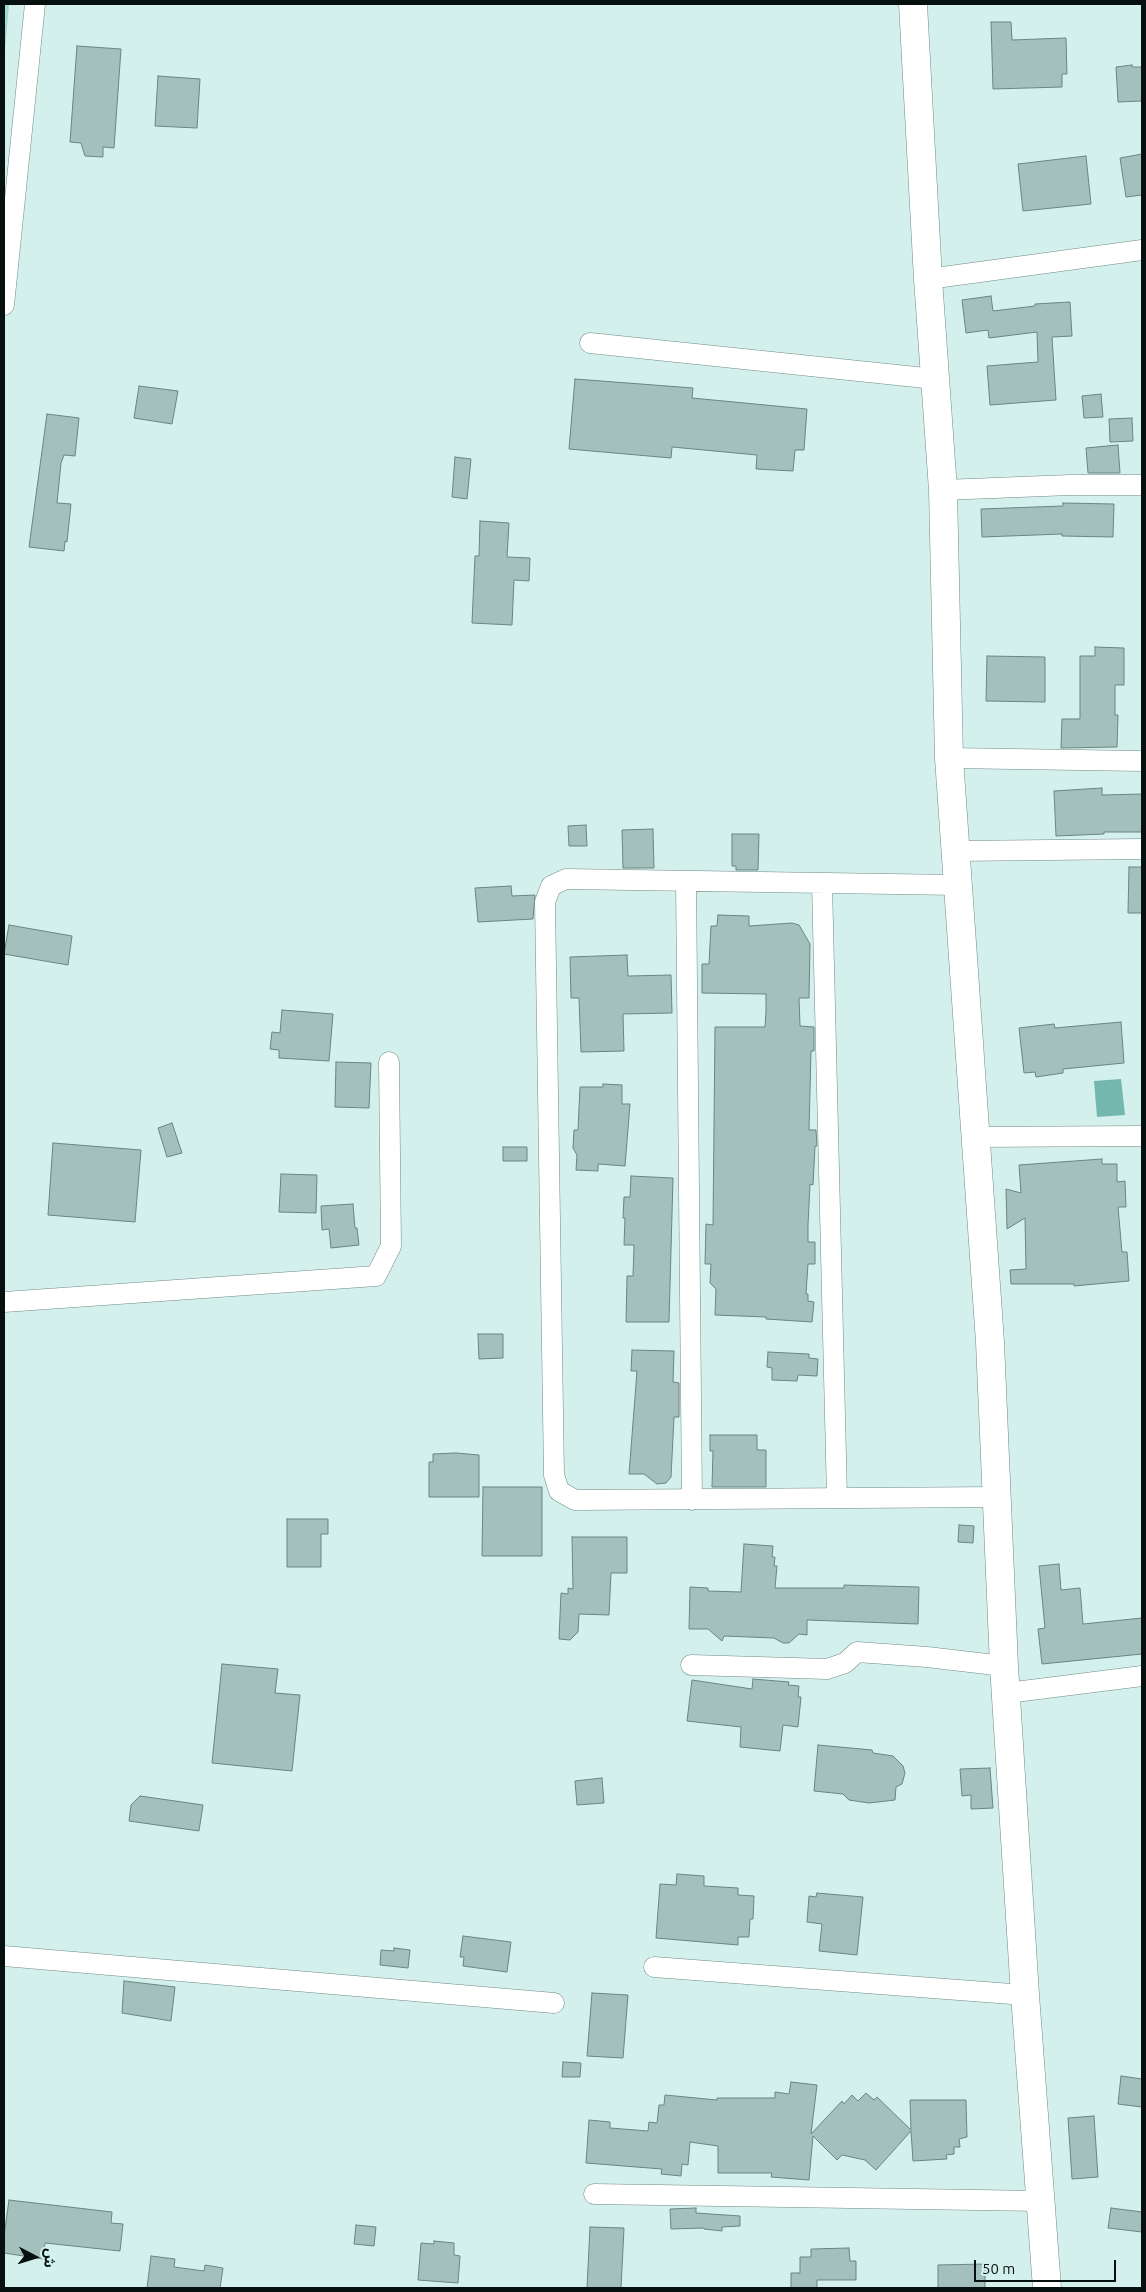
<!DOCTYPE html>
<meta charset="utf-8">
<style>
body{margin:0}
#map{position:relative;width:1146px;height:2292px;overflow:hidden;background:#d3f0ec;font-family:Ubuntu,"Noto Sans Arabic",sans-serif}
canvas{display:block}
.frame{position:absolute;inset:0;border:5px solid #06100f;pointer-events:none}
.north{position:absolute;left:10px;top:2232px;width:50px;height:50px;-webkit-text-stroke:4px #d3f0ec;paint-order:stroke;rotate:95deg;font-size:14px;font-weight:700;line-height:20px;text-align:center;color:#06100f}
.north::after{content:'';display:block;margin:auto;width:18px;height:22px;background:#06100f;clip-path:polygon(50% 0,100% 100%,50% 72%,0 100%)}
.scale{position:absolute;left:974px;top:2260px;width:142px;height:22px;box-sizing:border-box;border:2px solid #06100f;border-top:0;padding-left:6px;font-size:15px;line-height:18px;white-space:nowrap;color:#06100f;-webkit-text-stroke:4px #d3f0ec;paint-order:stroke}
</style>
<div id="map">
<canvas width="1146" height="2292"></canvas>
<div class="frame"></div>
<div class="north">ش</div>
<div class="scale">50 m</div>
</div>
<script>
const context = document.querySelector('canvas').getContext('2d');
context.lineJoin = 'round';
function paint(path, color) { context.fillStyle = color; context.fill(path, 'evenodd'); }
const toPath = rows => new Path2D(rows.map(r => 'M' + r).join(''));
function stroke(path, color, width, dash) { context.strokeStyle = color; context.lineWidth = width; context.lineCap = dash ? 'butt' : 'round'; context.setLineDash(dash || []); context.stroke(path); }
paint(toPath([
 [4,4,9,4,4,61]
]), '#a0d8d1');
paint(toPath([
 [1121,1079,1125,1115,1097,1117,1094,1081]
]), '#73b7af');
const building = toPath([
 [991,22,1011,22,1012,40,1066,38,1067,74,1062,74,1062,87,993,89,991,22],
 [77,46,121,49,114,148,103,147,103,157,85,156,81,143,70,142,77,46],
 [1132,65,1132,67,1142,67,1142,101,1118,102,1116,67,1132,65],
 [158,76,200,79,197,128,155,126,158,76],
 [1142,154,1142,195,1126,197,1120,158,1142,154],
 [1086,156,1091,204,1023,211,1018,164,1086,156],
 [991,296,993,311,1035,306,1035,304,1070,302,1072,336,1052,337,1056,400,990,405,987,366,1038,362,1037,332,989,338,988,330,966,333,962,300,991,296],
 [575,379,693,388,692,398,807,409,804,450,795,450,793,471,756,469,757,455,672,447,671,458,569,449,575,379],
 [139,386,178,391,172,424,134,418,139,386],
 [1101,394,1103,417,1084,418,1082,396,1101,394],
 [47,414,79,418,75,456,64,455,61,463,57,503,71,504,67,542,65,541,64,551,29,547,47,414],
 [1132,418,1133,441,1110,442,1109,419,1132,418],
 [1118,445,1120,473,1088,473,1086,448,1118,445],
 [455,457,471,459,467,499,452,497,455,457],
 [1063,503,1114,504,1113,537,1062,536,1062,534,982,537,981,509,1063,506,1063,503],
 [480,521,509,523,507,557,530,558,529,581,514,580,512,625,472,623,475,556,479,556,480,521],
 [1095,647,1124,648,1124,685,1115,685,1115,715,1118,715,1117,747,1061,748,1062,719,1080,719,1080,656,1095,656,1095,647],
 [987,656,1045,657,1045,702,986,701,987,656],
 [1102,788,1102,795,1142,794,1142,832,1104,832,1104,834,1056,836,1054,791,1102,788],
 [586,825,587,846,569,846,568,826,586,825],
 [653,829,654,868,623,868,622,830,653,829],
 [732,834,759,834,758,870,736,870,736,866,732,866,732,834],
 [1129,867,1142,867,1142,913,1128,913,1129,867],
 [511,886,512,896,535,895,533,919,478,922,475,888,511,886],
 [718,915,749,916,749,926,792,923,799,925,810,944,809,998,799,998,800,1026,814,1027,814,1051,811,1051,809,1130,816,1130,817,1146,815,1146,813,1185,810,1184,808,1225,808,1242,815,1242,815,1264,808,1264,806,1294,808,1294,808,1301,814,1302,812,1322,766,1319,766,1317,715,1315,716,1289,710,1283,711,1264,705,1264,706,1224,713,1225,715,1027,765,1027,766,1012,766,994,702,993,702,964,709,964,711,926,717,926,718,915],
 [9,925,72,936,68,965,4,954,9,925],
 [627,955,628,976,671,975,672,1013,623,1014,624,1051,581,1052,579,998,571,998,570,957,627,955],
 [282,1010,333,1014,329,1061,279,1058,279,1050,270,1049,272,1032,280,1033,282,1010],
 [1121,1022,1124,1063,1063,1069,1063,1073,1036,1077,1035,1072,1024,1073,1019,1028,1054,1024,1055,1028,1121,1022],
 [336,1062,371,1063,369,1108,335,1107,336,1062],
 [603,1084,622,1085,622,1104,630,1104,625,1166,598,1164,598,1171,576,1170,577,1155,573,1148,574,1130,578,1130,580,1087,603,1087,603,1084],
 [172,1123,182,1153,167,1157,158,1128,172,1123],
 [53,1143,141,1150,135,1222,48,1215,53,1143],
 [503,1147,527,1147,527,1161,503,1161,503,1147],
 [1102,1159,1102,1164,1117,1164,1117,1182,1125,1181,1126,1207,1118,1207,1122,1252,1127,1252,1129,1281,1074,1286,1074,1284,1011,1284,1010,1270,1026,1269,1025,1218,1007,1229,1006,1189,1021,1193,1019,1165,1102,1159],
 [281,1174,317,1175,316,1213,279,1212,281,1174],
 [631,1176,673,1178,669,1322,626,1322,627,1276,633,1276,634,1245,624,1245,625,1218,623,1218,624,1197,630,1197,631,1176],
 [353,1204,355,1228,357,1228,359,1245,331,1248,329,1229,322,1230,321,1206,353,1204],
 [478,1334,503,1334,503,1358,479,1359,478,1334],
 [632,1350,674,1351,673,1382,679,1383,679,1417,674,1417,671,1477,666,1483,657,1484,644,1474,629,1474,637,1371,631,1371,632,1350],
 [768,1352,809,1354,809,1358,818,1359,817,1376,798,1375,797,1381,772,1380,772,1368,767,1367,768,1352],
 [710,1435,757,1435,757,1450,766,1450,766,1487,712,1487,713,1451,710,1451,710,1435],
 [456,1453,479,1455,479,1497,429,1497,429,1462,433,1462,433,1454,456,1453],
 [483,1487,542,1487,542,1556,482,1556,483,1487],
 [287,1519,328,1519,328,1534,321,1534,321,1567,287,1567,287,1519],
 [959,1525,974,1526,973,1543,958,1542,959,1525],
 [572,1537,627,1537,627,1573,611,1573,609,1615,579,1614,578,1632,570,1640,559,1639,561,1593,568,1594,568,1588,573,1589,572,1537],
 [744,1544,773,1546,772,1557,775,1557,774,1566,777,1566,775,1588,844,1588,844,1585,919,1587,918,1624,807,1620,807,1635,799,1634,789,1643,783,1643,774,1638,724,1636,722,1641,708,1629,689,1629,690,1587,708,1588,708,1591,741,1592,744,1544],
 [1059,1564,1061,1590,1080,1588,1083,1624,1142,1618,1142,1654,1042,1664,1038,1629,1045,1628,1039,1566,1059,1564],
 [222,1664,278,1669,275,1693,300,1695,292,1771,212,1763,222,1664],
 [753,1679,789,1682,788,1685,799,1686,798,1697,801,1697,798,1727,783,1725,780,1751,740,1747,741,1727,687,1721,692,1680,752,1689,753,1679],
 [818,1745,872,1750,873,1753,893,1756,903,1766,905,1773,902,1784,896,1787,895,1800,869,1803,849,1800,843,1794,814,1791,818,1745],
 [990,1768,993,1808,971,1809,971,1795,962,1796,960,1769,990,1768],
 [602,1778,604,1803,577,1805,575,1781,602,1778],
 [140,1796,203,1805,199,1831,129,1821,131,1805,140,1796],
 [677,1874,704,1876,704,1886,738,1888,738,1895,754,1896,753,1919,750,1919,749,1937,738,1937,738,1945,656,1938,660,1884,676,1885,677,1874],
 [817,1893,863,1897,857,1955,819,1951,822,1924,807,1922,809,1896,816,1897,817,1893],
 [463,1936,511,1942,507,1972,463,1966,464,1957,460,1957,463,1936],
 [394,1948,410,1950,408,1968,380,1965,381,1950,394,1951,394,1948],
 [124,1981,175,1987,171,2021,122,2013,124,1981],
 [592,1993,628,1995,623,2058,587,2056,592,1993],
 [563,2062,581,2063,580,2077,562,2077,563,2062],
 [1121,2076,1142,2079,1142,2107,1118,2104,1121,2076],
 [791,2082,817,2085,811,2134,842,2101,844,2104,852,2095,858,2101,866,2093,874,2100,877,2097,911,2130,910,2100,966,2100,967,2137,959,2139,960,2147,954,2147,954,2154,946,2155,947,2159,913,2161,911,2131,876,2170,865,2160,842,2155,837,2160,813,2136,809,2180,771,2177,772,2173,718,2173,718,2146,690,2142,688,2165,682,2164,681,2176,661,2174,662,2169,586,2163,589,2120,610,2122,610,2128,648,2131,649,2122,657,2123,659,2105,664,2105,665,2095,717,2100,717,2098,775,2098,775,2092,789,2094,791,2082],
 [1094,2116,1098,2177,1072,2179,1068,2118,1094,2116],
 [9,2200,112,2212,111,2223,123,2224,120,2251,45,2243,43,2259,4,2253,4,2236,9,2200],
 [696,2208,696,2213,740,2216,740,2226,722,2227,722,2231,704,2229,704,2228,671,2229,670,2209,696,2208],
 [1111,2208,1142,2212,1142,2232,1108,2228,1111,2208],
 [356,2225,376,2227,374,2246,354,2244,356,2225],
 [590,2227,624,2228,621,2288,587,2288,590,2227],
 [434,2241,454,2243,454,2255,460,2256,458,2283,418,2280,421,2243,434,2244,434,2241],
 [849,2248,850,2261,856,2261,856,2280,817,2280,817,2288,791,2288,791,2273,800,2273,800,2257,811,2257,811,2249,849,2248],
 [151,2256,175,2259,174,2267,204,2271,205,2265,223,2268,220,2288,147,2288,151,2256],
 [985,2264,985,2288,938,2288,938,2265,985,2264]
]);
paint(building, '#a4c0bc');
stroke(building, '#6a8581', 1);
const street = toPath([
 [928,279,1142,250],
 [4,305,35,4],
 [590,343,935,379],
 [943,490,1070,485,1142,485],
 [949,758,1142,761],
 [956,851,1142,849],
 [686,881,692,1500],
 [822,884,837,1498],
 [957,885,566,879,551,886,545,902,554,1475,559,1491,575,1500,997,1497],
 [975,1137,1142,1136],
 [4,1302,376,1276,391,1246,389,1062],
 [691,1665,827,1669,845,1663,857,1652,927,1657,1004,1666],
 [1007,1693,1142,1676],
 [4,1956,554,2003],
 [654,1967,1025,1995],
 [594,2194,1041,2201]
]);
const secondary = toPath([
 [913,4,928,279,943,490,949,758,990,1342,1004,1666,1025,1995,1047,2288]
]);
stroke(street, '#708b87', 21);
stroke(secondary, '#708b87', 29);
stroke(street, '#fff', 20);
stroke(secondary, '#fff', 28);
</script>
